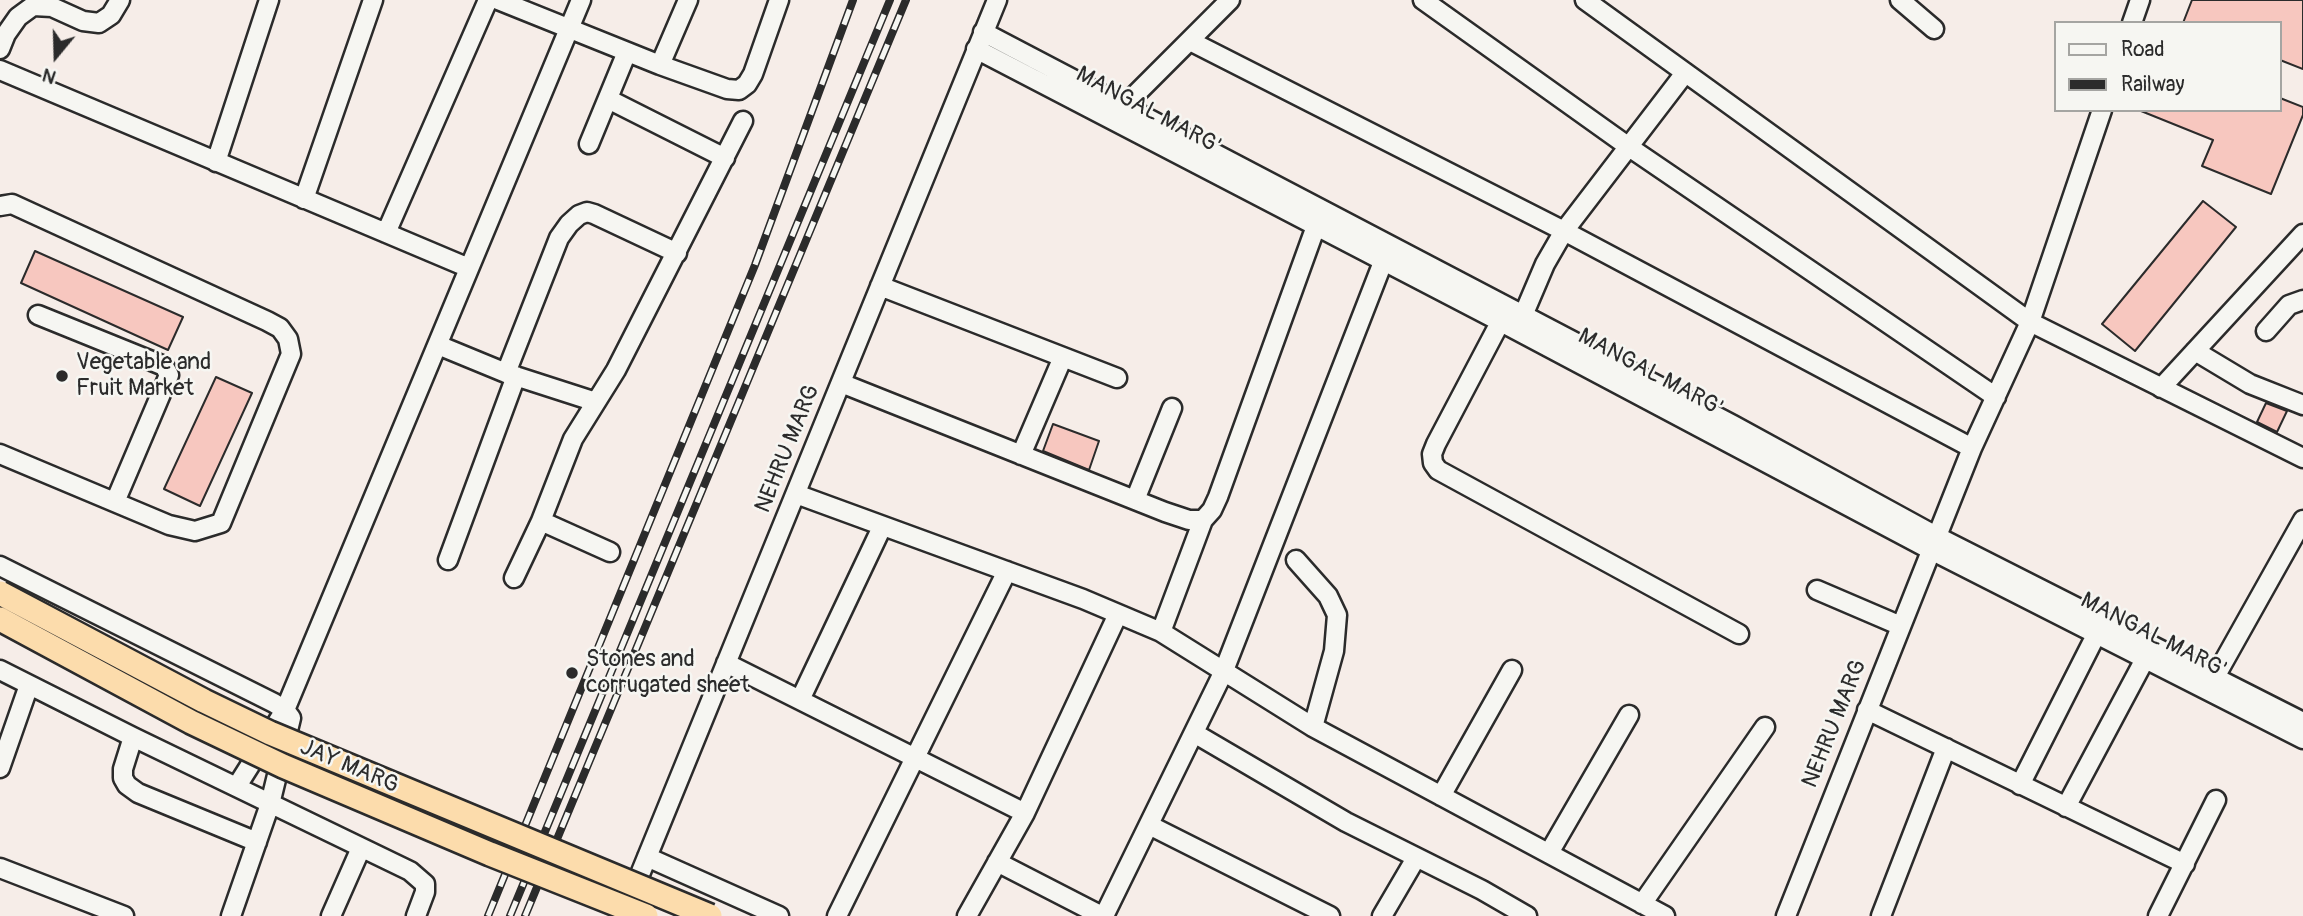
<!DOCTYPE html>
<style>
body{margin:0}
#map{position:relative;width:2303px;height:916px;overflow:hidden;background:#f6ede8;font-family:Pangolin,sans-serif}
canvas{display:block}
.legend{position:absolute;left:2054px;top:21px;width:228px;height:91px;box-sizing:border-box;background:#f6f6f2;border:2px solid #a5a5a2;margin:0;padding:9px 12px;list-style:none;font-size:21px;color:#2b2b2b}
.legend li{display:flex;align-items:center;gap:14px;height:35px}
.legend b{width:35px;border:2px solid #a5a5a2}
.north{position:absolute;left:21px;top:21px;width:70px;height:70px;-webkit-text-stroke:5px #f6f6f2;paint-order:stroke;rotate:199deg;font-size:19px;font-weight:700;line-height:28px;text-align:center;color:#2b2b2b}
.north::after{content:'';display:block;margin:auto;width:24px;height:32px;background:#2b2b2b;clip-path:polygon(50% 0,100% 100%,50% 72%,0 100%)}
</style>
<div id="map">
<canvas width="2303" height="916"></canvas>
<ul class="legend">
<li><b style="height:9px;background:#f6f6f2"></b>Road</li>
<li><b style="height:9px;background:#2b2b2b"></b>Railway</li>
</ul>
<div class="north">N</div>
</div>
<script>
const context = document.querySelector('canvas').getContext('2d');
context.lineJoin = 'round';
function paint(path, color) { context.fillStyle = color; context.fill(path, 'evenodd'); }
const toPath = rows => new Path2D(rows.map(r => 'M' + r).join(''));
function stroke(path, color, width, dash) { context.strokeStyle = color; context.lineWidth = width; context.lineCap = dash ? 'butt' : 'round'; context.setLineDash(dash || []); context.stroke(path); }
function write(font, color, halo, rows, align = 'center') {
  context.font = font + ' Pangolin,sans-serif'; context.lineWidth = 5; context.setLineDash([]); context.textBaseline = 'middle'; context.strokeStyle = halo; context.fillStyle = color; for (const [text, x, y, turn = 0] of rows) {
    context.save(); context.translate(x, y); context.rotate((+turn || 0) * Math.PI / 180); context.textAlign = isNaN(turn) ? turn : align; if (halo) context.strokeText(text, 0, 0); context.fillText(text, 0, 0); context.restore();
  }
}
const building = toPath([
 [2192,0,2303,0,2303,69,2280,60,2280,23,2183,23,2192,0],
 [2280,98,2303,107,2303,115,2271,194,2202,166,2213,140,2141,111,2280,110,2280,98],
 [2203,201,2236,227,2135,351,2102,324,2203,201],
 [35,251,183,317,168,350,21,283,35,251],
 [216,377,252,393,200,506,164,489,216,377],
 [2266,403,2287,411,2277,432,2257,422,2266,403],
 [1053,424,1099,441,1089,470,1043,451,1053,424]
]);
paint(building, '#f7c7bf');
stroke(building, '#2b2b2b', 2);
const minor = toPath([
 [498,0,660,65,727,89,739,90,747,84,753,74,779,0],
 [1423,0,1629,147,1996,397],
 [1585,0,2030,322,2303,458],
 [1900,0,1934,29],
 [2132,23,2140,0],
 [983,32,1733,425,1936,536,2303,722],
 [1190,41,1564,231,1972,448],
 [0,49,6,34,18,17,33,6,52,7,83,21,99,23,111,15,120,0],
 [976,49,1501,322,1931,550,2303,739],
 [660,65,688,0],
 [0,70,469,268],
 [608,99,725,158],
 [1123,107,1230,0],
 [589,144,627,52],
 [216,162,269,0],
 [304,199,373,0],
 [0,206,12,204,267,321,280,328,288,339,291,354,221,523,195,531,169,525,0,454],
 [386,233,488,0],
 [880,286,1117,378],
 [1505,313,1436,444,1432,454,1433,463,1438,470,1739,634],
 [38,315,164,366,169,375,115,502],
 [1519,325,1545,264,1564,231,1685,73],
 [2266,331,2289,305,2303,300],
 [438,345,506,373,596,402],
 [2195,351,2250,384,2303,405],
 [506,373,559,238,569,224,579,215,587,212,594,214,677,253],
 [841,383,1165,512,1189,520,1203,520,1212,510,1218,497,1316,226],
 [2161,388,2303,234],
 [1021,455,1063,357],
 [796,494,1083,599,1161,632,1313,727,1665,916],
 [1135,500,1172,408],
 [541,521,610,552],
 [448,560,516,376],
 [1296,560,1328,596,1337,615,1334,651,1313,727],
 [0,566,274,703,285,710,291,718,270,804,231,916],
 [514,578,541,521,573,439,616,370,743,121],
 [1817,590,1901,626],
 [1161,632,1203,520],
 [726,663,1025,813],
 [0,670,133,737,410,871,425,884,425,892,416,916],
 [2215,677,2303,520],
 [800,700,882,527],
 [1867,710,2185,864],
 [1194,733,1346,822,1482,890,1527,916],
 [133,737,123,769,123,778,127,785,138,793,257,842],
 [0,768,29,685],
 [2020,785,2096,635],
 [237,786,285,710,581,0],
 [1441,796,1512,670],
 [2066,807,2145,659],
 [1149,825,1330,916],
 [1549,853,1629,715],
 [647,857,779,916],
 [997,862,1102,916],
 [0,868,124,916],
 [1642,904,1765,727],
 [331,916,361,848],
 [623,916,997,0],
 [837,916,1007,571],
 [967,916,1025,813,1118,614],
 [1104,916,1223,673,1383,262],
 [1382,916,1416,858],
 [1786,916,1972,448,2030,322,2102,110],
 [1881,916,1946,748],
 [2158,916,2216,800]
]);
stroke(minor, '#2b2b2b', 23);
stroke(minor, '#f6f6f2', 18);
const rail = toPath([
 [488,916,755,265,853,0],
 [510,916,890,0],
 [525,916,906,0]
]);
stroke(rail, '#2b2b2b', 8);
stroke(rail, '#f6f6f2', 5, [16]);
const majorBridge = toPath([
 [0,593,204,701,270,733,710,916],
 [0,619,191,722,283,766,490,854,646,916]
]);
stroke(majorBridge, '#2b2b2b', 28, []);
stroke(majorBridge, '#fcdcac', 23);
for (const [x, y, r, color] of [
 [62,376,7,"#2b2b2b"],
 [572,673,7,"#2b2b2b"]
]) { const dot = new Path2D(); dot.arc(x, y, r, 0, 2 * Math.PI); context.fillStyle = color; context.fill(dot); stroke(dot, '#f6f6f2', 2.5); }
write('23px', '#2b2b2b', '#f6f6f2', [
 ["MANGAL MARG'",1148,111,28],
 ["MANGAL MARG'",1650,373,28],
 ["NEHRU MARG",788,449,-68],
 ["MANGAL MARG'",2153,636,27],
 ["NEHRU MARG",1835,724,-68],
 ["JAY MARG",349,767,23]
]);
write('23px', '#2b2b2b', '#f6f6f2', [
 ["Vegetable and",76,363],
 ["Fruit Market",76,389],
 ["Stones and",586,660],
 ["corrugated sheet",586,686]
], 'left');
</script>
